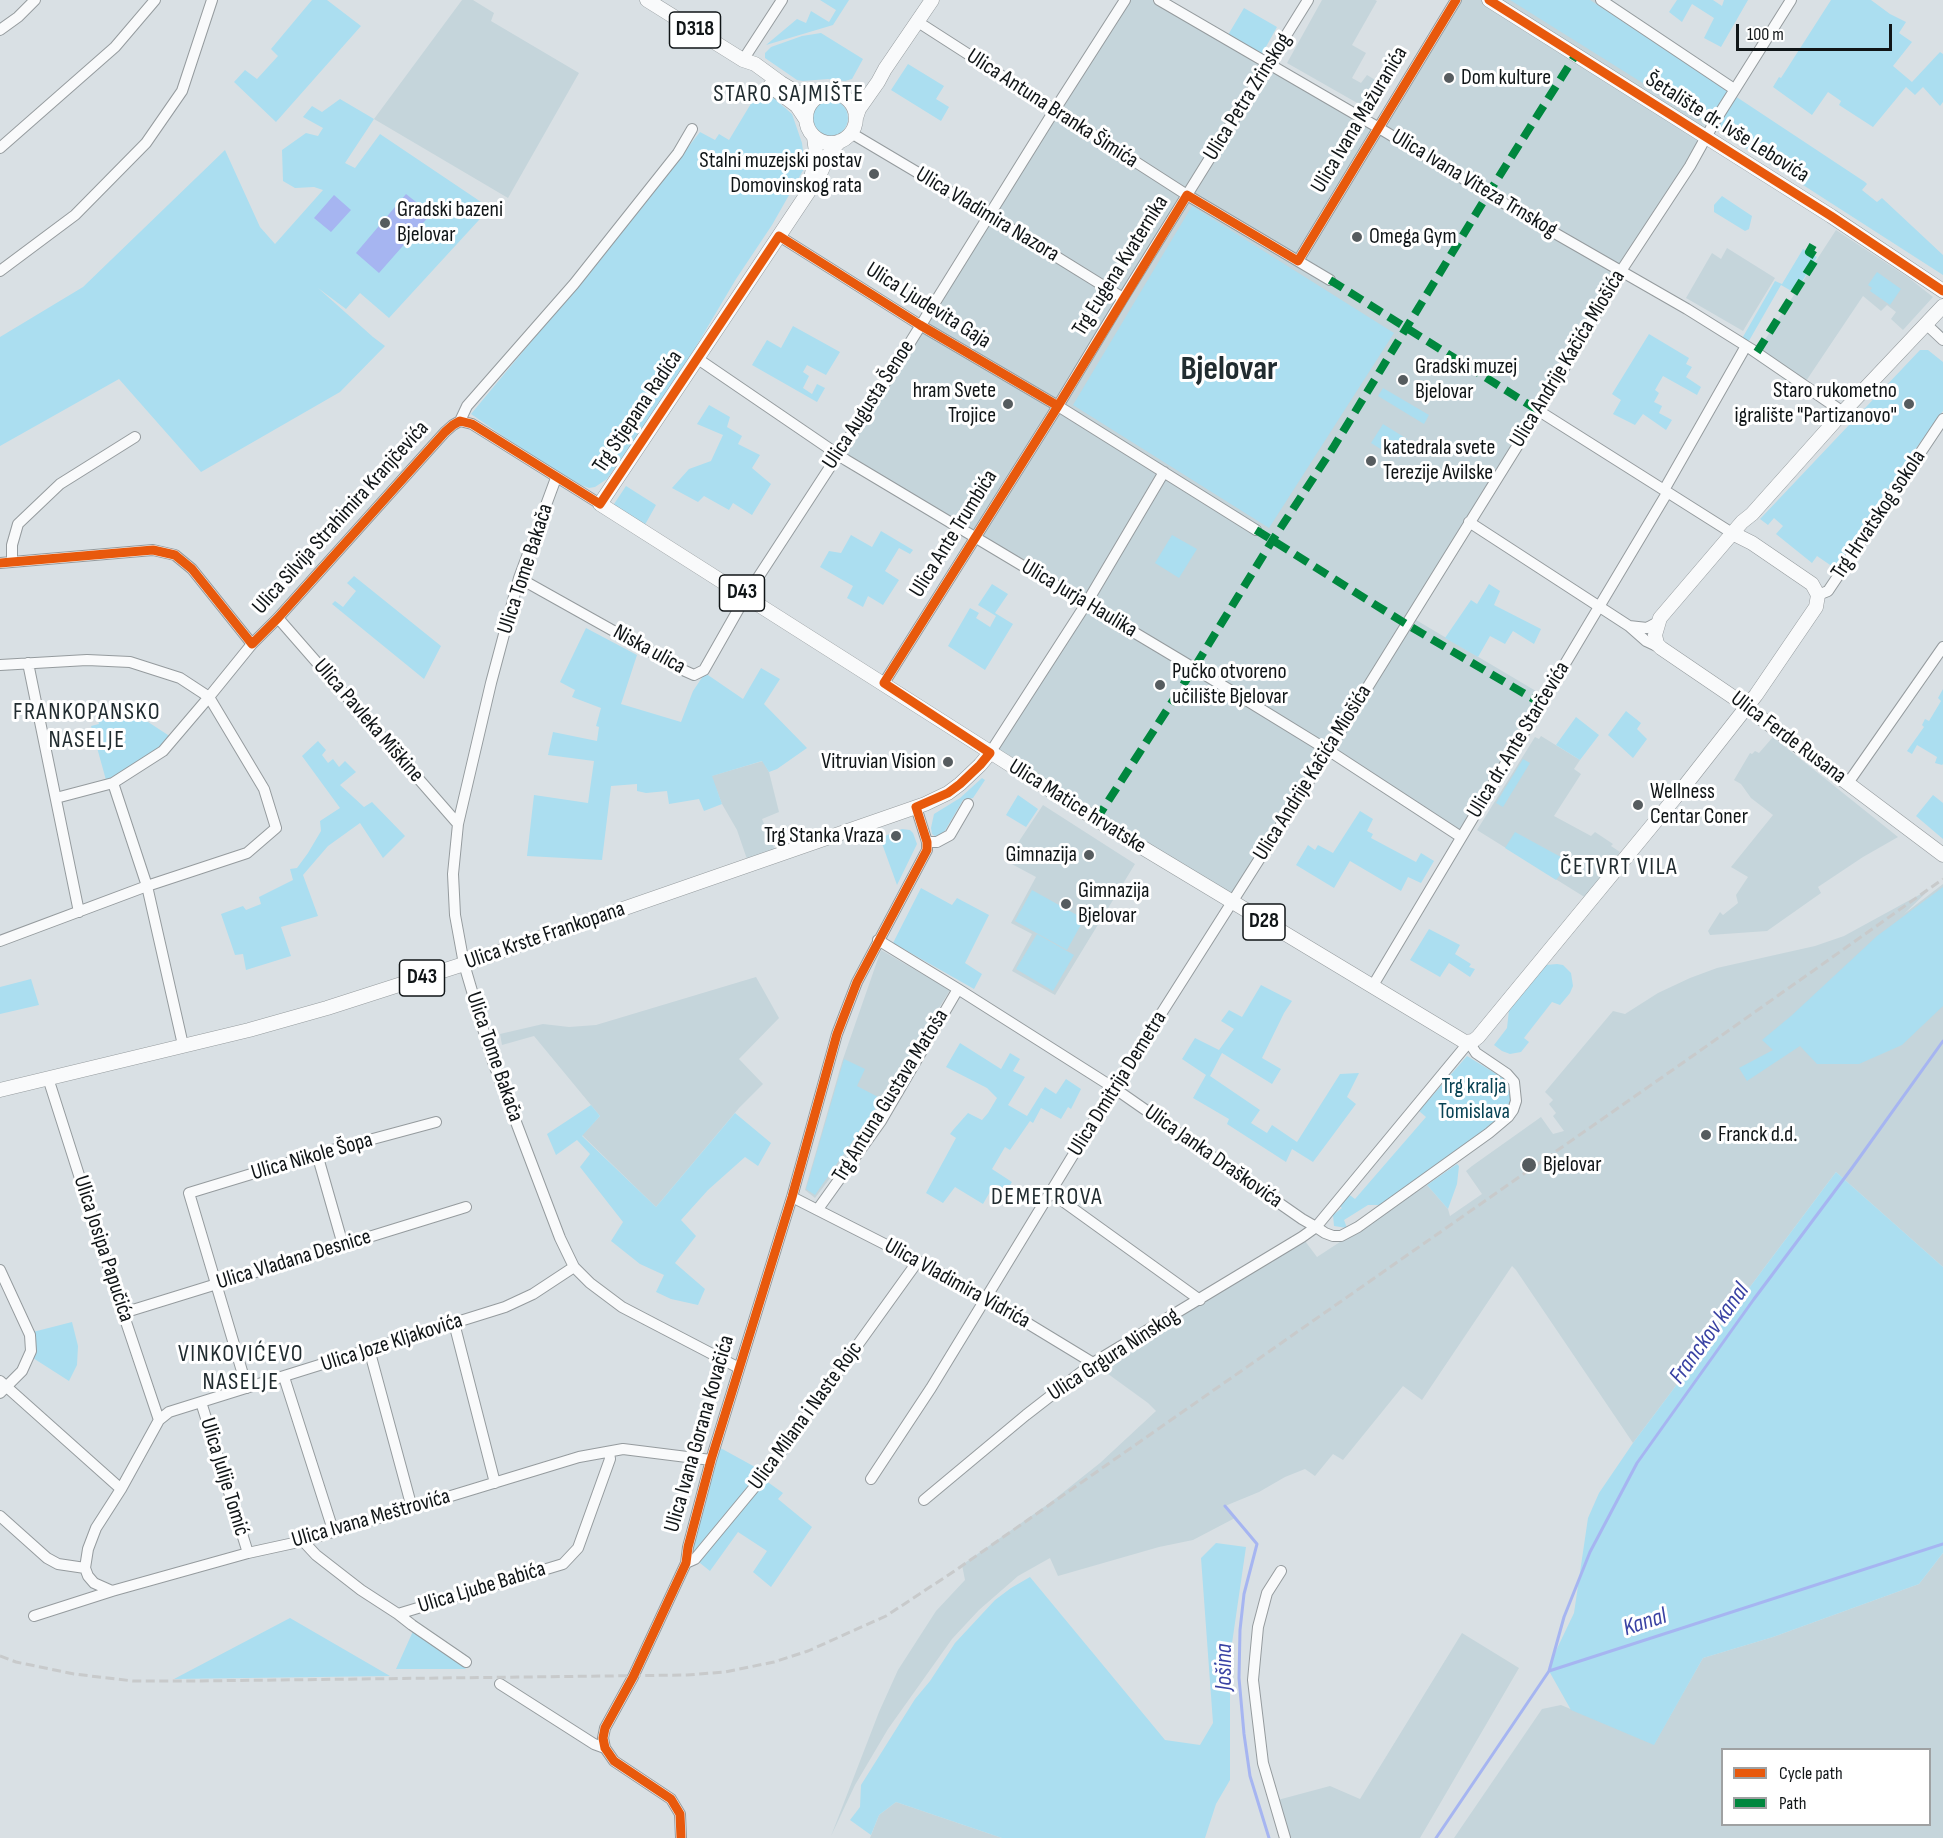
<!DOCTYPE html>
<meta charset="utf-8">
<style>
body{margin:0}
#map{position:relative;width:1943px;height:1838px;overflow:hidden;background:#d9e0e4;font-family:"Sofia Sans Condensed",sans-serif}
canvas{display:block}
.legend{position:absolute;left:1721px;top:1748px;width:210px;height:78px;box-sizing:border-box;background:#fff;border:2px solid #9fa1a2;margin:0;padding:8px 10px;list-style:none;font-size:18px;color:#101517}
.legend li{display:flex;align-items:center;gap:12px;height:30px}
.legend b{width:30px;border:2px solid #9fa1a2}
.scale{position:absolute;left:1736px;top:24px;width:156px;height:27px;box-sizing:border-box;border:3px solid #101517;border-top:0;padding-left:8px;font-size:18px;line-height:21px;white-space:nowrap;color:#101517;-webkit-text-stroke:4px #fff;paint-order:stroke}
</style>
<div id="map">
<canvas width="1943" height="1838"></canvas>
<ul class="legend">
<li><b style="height:8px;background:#e8590c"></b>Cycle path</li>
<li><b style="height:8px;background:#00873e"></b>Path</li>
</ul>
<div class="scale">100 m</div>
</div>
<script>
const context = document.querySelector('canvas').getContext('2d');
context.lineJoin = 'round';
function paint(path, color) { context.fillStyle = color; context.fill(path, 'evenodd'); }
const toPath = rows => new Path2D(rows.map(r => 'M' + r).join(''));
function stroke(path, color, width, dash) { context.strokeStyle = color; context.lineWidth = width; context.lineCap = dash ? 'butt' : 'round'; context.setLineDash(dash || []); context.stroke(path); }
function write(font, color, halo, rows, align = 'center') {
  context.font = font + ' "Sofia Sans Condensed",sans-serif'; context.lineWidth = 6; context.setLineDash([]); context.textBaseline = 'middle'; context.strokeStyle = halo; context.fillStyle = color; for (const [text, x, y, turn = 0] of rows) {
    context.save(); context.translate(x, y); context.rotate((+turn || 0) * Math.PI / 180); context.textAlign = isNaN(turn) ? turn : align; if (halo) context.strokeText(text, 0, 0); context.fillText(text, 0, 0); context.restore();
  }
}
paint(toPath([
 [462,0,473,0,494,13,491,21,579,73,508,198,374,119],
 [1125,0,1159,0,1379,128,1457,0,1601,0,1734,89,1411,617,1546,697,1461,837,1328,751,1232,903,990,753,1086,603,838,454],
 [1322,0,1375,0,1377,1,1352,45,1366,53,1352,78,1361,83,1367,75,1387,87,1373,112,1287,63],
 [1836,230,1909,278,1933,297,1903,330,1891,319,1896,312,1887,305,1881,311,1863,296,1804,384,1757,352],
 [1727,248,1775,278,1743,331,1686,298,1712,253,1721,259],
 [1541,736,1580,760,1574,769,1581,774,1554,816,1591,836,1595,832,1613,844,1611,846,1620,852,1586,898,1477,830,1535,737,1539,739],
 [1773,737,1898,837,1863,857,1818,887,1821,893,1767,931,1710,935,1708,931,1720,912,1723,915,1738,903,1736,895,1748,877,1731,867,1773,815,1751,798,1741,784,1734,780,1750,753,1752,754,1755,751,1759,753],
 [763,761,769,772,779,812,762,819,777,855,749,865,737,830,722,804,711,776],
 [1043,805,1135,864,1055,995,1012,971,1032,934,1011,923,1036,877,1006,861],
 [1943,884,1943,1267,1836,1172,1633,1443,1516,1270,1512,1266,1422,1400,1403,1386,1343,1460,1333,1454,1315,1476,1305,1469,1285,1477,1259,1492,1225,1506,1235,1518,1193,1540,1159,1547,1058,1576,1050,1558,1018,1576,979,1610,952,1639,888,1729,855,1785,831,1836,879,1712,898,1670,936,1611,965,1580,962,1565,1051,1502,1100,1463,1156,1411,1148,1403,1093,1363,1302,1237,1317,1257,1427,1185,1448,1209,1450,1216,1482,1194,1466,1171,1472,1166,1541,1117,1553,1134,1564,1131,1553,1116,1556,1113,1549,1104,1553,1100,1545,1092,1613,1011,1625,1014,1658,993,1690,978,1717,968,1815,946,1844,936,1930,889,1904,914],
 [881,950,950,990,895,1080,871,1124,815,1198,805,1190,842,1062],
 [756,977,779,1018,739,1059,763,1084,739,1108,656,1207,582,1135,600,1116,534,1036,502,1045,500,1034,543,1024,569,1027,596,1025],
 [1943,1553,1943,1838,1454,1838,1542,1709,1561,1705,1654,1744,1703,1658,1773,1637,1919,1584],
 [1722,1750,1930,1750,1930,1824,1722,1824],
 [1462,1633,1519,1668,1420,1838,1284,1838,1274,1801,1330,1786,1360,1799],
 [896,1802,1002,1838,870,1838,879,1815]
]), '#c5d5db');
paint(toPath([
 [312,0,327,0,361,26,276,122,234,82,245,70,257,79,278,56,271,49],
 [820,0,849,0,833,25,766,45,797,19,806,23,811,11,829,22,836,10],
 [1510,0,1590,0,1865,182,1867,184,1862,190,1877,202,1882,198,1943,255,1943,275,1705,122],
 [1677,0,1713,0,1722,6,1724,0,1748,0,1721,47,1704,38,1714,18,1692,4,1682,22,1669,12],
 [1831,0,1871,0,1890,14,1906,22,1899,33,1912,42,1893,66,1912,82,1940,52,1943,54,1943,102,1940,106,1923,87,1915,95,1906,87,1873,127,1839,105,1841,101,1828,92,1812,115,1773,87,1779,77,1781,78],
 [1244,8,1277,27,1262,54,1228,35],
 [821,33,863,59,852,79,845,81,828,79,803,81,797,80,765,58,765,53,771,47,802,36],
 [908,64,944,86,936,99,949,107,941,121,891,90],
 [761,87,792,114,802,143,805,167,772,225,736,279,672,387,607,479,595,487,589,488,581,485,535,458,471,414,584,278,700,132,715,140,719,134,729,140],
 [340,99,374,119,345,163,355,168,380,134,490,208,389,318,360,293,346,309,318,288,373,337,385,346,340,392,201,472,119,379,0,446,0,337,83,287,225,150,260,227,275,244,323,190,314,187,295,188,283,181,282,150,306,133,318,136,323,128,303,117,312,106,322,112],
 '812 118a18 18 0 1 1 36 0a18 18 0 1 1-36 0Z',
 [1722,196,1752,216,1749,229,1745,231,1714,212,1714,205],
 [1192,206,1394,333,1269,528,1073,405],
 [1803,249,1817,257,1795,293,1781,285,1746,346,1740,342,1775,281,1782,284],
 [1877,272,1901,289,1890,305,1870,291,1872,288,1868,285],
 [793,326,840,352,826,375,807,365,803,372,809,376,803,388,812,394,817,384,825,388,817,402,752,365,767,340,781,348],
 [1649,334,1689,358,1686,364,1692,367,1686,377,1701,387,1697,395,1663,376,1655,390,1659,393,1654,402,1662,406,1659,413,1672,420,1666,430,1643,414,1635,425,1613,414,1621,400,1612,394],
 [1920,350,1928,350,1943,362,1943,411,1904,465,1836,569,1817,556,1812,563,1776,534,1783,526,1774,518,1768,525,1760,519],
 [1383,388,1429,415,1424,424,1378,396],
 [709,405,730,417,727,427,742,436,738,444,760,455,752,468,771,484,752,515,733,503,729,510,704,496,698,502,672,488,689,469,711,461,723,435,697,424],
 [1383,424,1407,439,1400,458,1390,449,1387,453,1371,443],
 [626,486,656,505,642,530,610,510],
 [881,531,913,550,910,554,899,548,885,571,899,580,883,605,868,596,863,607,847,598,853,586,820,567,829,551,841,553,851,535,872,547],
 [1172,535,1197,549,1179,578,1155,563],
 [354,576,441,646,424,679,332,604,335,601,343,607,356,591,347,583],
 [992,584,1008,594,995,613,1013,624,985,670,948,646,970,608,979,613,976,618,990,627,996,616,978,605],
 [1489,584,1500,591,1494,605,1541,629,1534,644,1513,631,1505,644,1490,636,1478,657,1445,638,1471,600,1477,604],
 [586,628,637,655,621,704,681,722,693,691,705,673,743,699,761,668,780,679,764,704,807,748,777,769,769,772,762,761,712,776,722,804,704,811,699,799,669,804,667,791,646,793,637,791,637,784,611,786,602,860,527,856,534,795,588,803,594,761,548,755,553,732,597,741,599,727,596,726,601,708,572,697,575,690,560,682],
 [1943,689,1943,764,1942,765,1935,763,1937,757,1917,745,1912,754,1907,751,1924,727,1922,725,1925,719,1929,721,1941,701,1938,698],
 [100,711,139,716,171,737,140,764,119,777,106,780,91,726,99,724,96,712],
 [1626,711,1641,723,1637,729,1647,739,1633,758,1608,735],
 [1576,717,1599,735,1580,760,1556,745],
 [318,741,326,750,322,755,328,763,333,759,339,767,345,761,356,772,340,785,364,807,372,802,405,836,383,858,360,823,328,846,303,875,318,916,281,927,291,956,246,970,243,954,235,955,221,914,243,906,246,910,261,904,259,897,293,880,290,869,297,868,308,853,321,831,320,821,340,808,302,756],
 [1523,759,1530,763,1503,807,1496,803],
 [982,778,985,780,973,798,963,800,943,834,936,837,932,834,931,828,934,814,960,798],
 [1018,795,1038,809,1026,827,1006,815],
 [1933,795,1943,803,1943,839,1916,816],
 [1360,811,1373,819,1367,831,1373,834,1371,838,1416,862,1421,853,1434,861,1421,883,1408,877,1401,891,1350,861,1334,888,1296,865,1308,845,1315,850,1318,845,1333,853],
 [902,829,910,830,913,833,917,844,897,885,880,838],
 [1515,832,1570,862,1556,880,1505,848],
 [1943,887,1943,1006,1902,1045,1859,1064,1817,1064,1800,1046,1747,1081,1739,1068,1773,1050,1762,1040,1791,1016,1877,936],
 [921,888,952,905,957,898,989,915,965,963,982,974,974,989,893,943],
 [1032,890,1084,919,1067,950,1015,921],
 [1429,929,1460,945,1455,954,1471,964,1469,967,1475,969,1470,977,1449,963,1440,977,1410,960],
 [1037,934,1074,955,1053,991,1016,969],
 [1557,964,1563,965,1571,973,1573,986,1570,993,1560,1005,1552,1002,1524,1038,1529,1042,1521,1052,1510,1054,1502,1051,1494,1045,1507,1028,1509,1010,1546,965],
 [31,979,39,1005,0,1014,0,987],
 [1261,985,1292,1001,1284,1013,1262,1058,1281,1069,1272,1084,1222,1053,1210,1076,1260,1110,1251,1123,1267,1133,1272,1125,1297,1142,1340,1074,1359,1073,1347,1097,1356,1104,1313,1162,1292,1149,1286,1162,1227,1124,1229,1119,1193,1098,1206,1075,1182,1059,1195,1038,1219,1050,1234,1029,1221,1021,1229,1010,1242,1017],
 [960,1043,1001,1069,1010,1053,1020,1059,1013,1071,1025,1077,1008,1105,1027,1116,1045,1087,1056,1094,1066,1079,1081,1089,1071,1109,1068,1107,1061,1119,1041,1108,1033,1123,1030,1121,1010,1150,1005,1147,992,1169,1012,1182,1002,1197,991,1190,983,1204,955,1187,943,1203,926,1193,956,1138,950,1134,953,1130,968,1113,982,1120,988,1113,997,1098,987,1088,946,1067],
 [1467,1056,1503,1078,1510,1093,1511,1101,1510,1109,1504,1118,1380,1205,1368,1205,1344,1220,1347,1228,1334,1226,1333,1215,1342,1208,1337,1203,1347,1193,1355,1199,1426,1117,1419,1111],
 [844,1059,865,1069,857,1086,882,1099,815,1195,806,1189],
 [591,1105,600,1116,582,1136,656,1207,735,1113,771,1143,758,1166,745,1157,708,1190,681,1220,696,1236,675,1263,705,1289,698,1305,671,1299,656,1292,664,1275,640,1264,611,1241,623,1222,580,1167,590,1154,577,1140,556,1155,547,1134],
 [1457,1164,1459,1166,1457,1184,1448,1209,1427,1185],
 [1836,1172,1943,1267,1943,1553,1919,1584,1773,1637,1703,1658,1654,1745,1571,1710,1549,1671,1552,1659,1574,1613,1588,1518,1599,1493,1633,1443],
 [72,1322,78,1346,77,1365,69,1381,33,1358,36,1353,35,1337,33,1332],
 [715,1445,766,1473,762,1478,783,1493,778,1499,812,1527,771,1587,753,1572,767,1551,738,1532,710,1571,695,1559,693,1554,689,1552],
 [1216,1543,1246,1547,1230,1657,1230,1780,1216,1804,1205,1838,1002,1838,896,1802,879,1815,871,1835,850,1820,860,1807,861,1785,915,1699,930,1681,955,1643,995,1600,1011,1588,1030,1577,1165,1740,1200,1745,1213,1723,1201,1558],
 [290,1618,390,1676,174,1679,212,1659],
 [414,1629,458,1661,466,1669,396,1669]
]), '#abdef0');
paint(toPath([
 [406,194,431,214,379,273,356,253],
 [334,195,351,210,331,232,314,218]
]), '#a6b5f1');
stroke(toPath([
 [1225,1506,1257,1544,1244,1594,1240,1630,1239,1678,1244,1734,1250,1776,1269,1838],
 [1549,1671,1564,1617,1590,1552,1637,1463,1754,1299,1852,1168,1943,1041],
 [1436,1838,1549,1671,1943,1544]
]), '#a6b5f1', 3);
const minor = toPath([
 [1159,0,1379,128,1532,220,1687,309,1751,349,1843,412],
 [1601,0,1734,89],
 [918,22,1187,195,1330,280],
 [0,30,18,17,35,0],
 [743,60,782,0],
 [851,133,989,215,1123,298],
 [0,148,115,47,155,0],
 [779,236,920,325,1058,406,1256,530],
 [1298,261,1456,0],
 [0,271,75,215,146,143,182,91,212,0],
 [1926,324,1943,340],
 [698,359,846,460,1207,676,1334,754,1461,837],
 [1539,411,1732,533],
 [460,421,467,406,574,284,678,153,692,129],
 [460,421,472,424,600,504],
 [556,478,519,578,491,683,458,824,453,874,455,915,464,964,492,1059,560,1238,574,1267,590,1283,622,1307,739,1368],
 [1664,490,1746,346],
 [1469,522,1629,626,1646,641,1661,648],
 [12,562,12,545,18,524,60,484,135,437],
 [0,563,153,550,175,555,192,569,252,644],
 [519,578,685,671,694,675,704,670,746,596,888,378,1054,111,1125,0],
 [1818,595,1828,591,1943,419],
 [278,618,458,824],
 [1629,626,1647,628,1658,622],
 [28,663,79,912],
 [0,665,87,660,130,662,180,678,209,697,264,789,276,828,247,853,147,886,0,941],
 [884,683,1058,406,1123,298,1308,0],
 [990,753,1086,604,1164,472],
 [113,783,147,886,183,1045],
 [1848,783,1943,647],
 [56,798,113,783,163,751,209,697,252,644,278,618,445,432,453,425,460,421],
 [927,842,937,842,950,835,968,804],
 [1372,987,1667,493],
 [48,1078,123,1313,159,1420],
 [317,1154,343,1245],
 [1050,1192,1200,1300],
 [792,1197,918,1261,986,1298,1093,1363],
 [818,1209,881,1121,958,989,878,940],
 [0,1270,30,1335,31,1351,22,1371,0,1393],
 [123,1313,466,1207],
 [454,1323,495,1483],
 [369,1349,412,1508],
 [284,1377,333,1530],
 [0,1381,121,1489],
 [247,1388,189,1193,317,1154,436,1122],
 [201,1402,248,1553],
 [871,1479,931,1388,1114,1088,1328,751,1539,411,1621,271,1690,166,1715,121,1791,0],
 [924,1500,1026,1415,1093,1363,1302,1237,1316,1227,1469,1042,1476,1053,1507,1074,1514,1082,1516,1101,1513,1110,1508,1117,1489,1133,1358,1227,1341,1236,1333,1236,1325,1233,1316,1227,1302,1219,1114,1088,958,989],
 [0,1516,47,1558,58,1564,85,1568],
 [303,1541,316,1555,361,1590,398,1614,563,1564,578,1548,610,1459,609,1452],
 [686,1563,695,1559,762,1478,918,1261],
 [1281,1571,1267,1593,1258,1627,1253,1680,1263,1763,1285,1838],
 [112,1591,94,1583,88,1576,85,1568,88,1549,96,1528,121,1489,159,1420,169,1412,505,1307,533,1294,574,1267],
 [398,1614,412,1625,466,1662],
 [34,1616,112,1591,248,1553,303,1541,579,1457,623,1449,711,1460],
 [500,1684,594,1744,605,1748],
 [681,1838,680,1814,671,1799,614,1761,605,1748,603,1738,605,1728,633,1677,686,1563,688,1547,711,1460,792,1197,837,1034,857,982,927,850,927,842,916,807]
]);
const major = toPath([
 [647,0,743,60,755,64,781,83,796,92,810,96,819,95],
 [1489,0,1831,216,1943,291],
 [770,86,797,106,805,118],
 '806 118a25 25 0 1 1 50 0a25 25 0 1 1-50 0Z',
 [856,118,859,109,878,82,885,69,932,0],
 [840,141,830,152,819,176,600,504,1105,825,1465,1042,1473,1041,1478,1037,1683,788,1756,695,1816,607,1818,595,1812,584,1752,543,1732,533],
 [811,179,816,152,814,137],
 [1943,306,1843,412,1752,514,1742,522,1660,618,1655,635,1657,644,1661,648,1733,697,1943,855],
 [0,1090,249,1030,327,1008,464,964,925,804,948,793,960,784,980,765,990,753]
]);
stroke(minor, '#959b9e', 12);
stroke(major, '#959b9e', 15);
stroke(minor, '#f9fafb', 10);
stroke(major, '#f9fafb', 14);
stroke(toPath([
 [0,1656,16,1662,74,1674,133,1681,196,1681,687,1675,725,1672,774,1662,808,1651,886,1616,956,1570,1684,1062,1943,879]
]), '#c8cacb', 3, [9, 4.5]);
stroke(toPath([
 [1330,280,1539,411],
 [1757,352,1817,257,1809,252,1813,245],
 [1256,530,1406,624,1542,704],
 [1096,820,1194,668,1272,541,1333,448,1488,194,1575,56]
]), '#00873e', 8, [15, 8]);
stroke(toPath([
 [1489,0,1831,216,1943,291],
 [0,563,153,550,175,555,192,569,252,644,278,618,445,432,453,425,460,421,472,424,600,504,779,236,920,325,1058,406],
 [681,1838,680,1814,671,1799,614,1761,605,1748,603,1738,605,1728,633,1677,686,1563,688,1547,711,1460,792,1197,837,1034,857,982,927,850,927,842,916,807,948,793,960,784,980,765,990,753,884,683,1058,406,1187,195,1298,261,1456,0]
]), '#e8590c', 9);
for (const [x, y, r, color] of [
 [1449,78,6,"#565c5f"],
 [874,174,6,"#565c5f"],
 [385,223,6,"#565c5f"],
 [1357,237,6,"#565c5f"],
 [1403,380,6,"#565c5f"],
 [1008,404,6,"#565c5f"],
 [1909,404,6,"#565c5f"],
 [1371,461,6,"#565c5f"],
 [1160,685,6,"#565c5f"],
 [948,762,6,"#565c5f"],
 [1638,805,6,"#565c5f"],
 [896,836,6,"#565c5f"],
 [1089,855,6,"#565c5f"],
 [1066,904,6,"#565c5f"],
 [1706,1135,6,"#565c5f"],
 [1529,1165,8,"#565c5f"]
]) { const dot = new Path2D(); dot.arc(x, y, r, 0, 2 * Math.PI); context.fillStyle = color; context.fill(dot); stroke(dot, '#fff', 2); }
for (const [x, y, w] of [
 [695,30,51],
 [742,593,45],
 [1264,922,42],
 [422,978,45]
]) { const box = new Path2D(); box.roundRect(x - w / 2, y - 18, w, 36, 4.5); context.fillStyle = '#fff'; context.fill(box); stroke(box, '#101517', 1.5); }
write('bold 21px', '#101517', null, [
 ["D318",695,30],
 ["D43",742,593],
 ["D28",1264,922],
 ["D43",422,978]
]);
write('22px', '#101517', '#fff', [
 ["Dom kulture",1461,78],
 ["Stalni muzejski postav",862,161,"right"],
 ["Domovinskog rata",862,186,"right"],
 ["Gradski bazeni",397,210],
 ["Bjelovar",397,235],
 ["Omega Gym",1369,237],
 ["Gradski muzej",1415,367],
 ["Bjelovar",1415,392],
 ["hram Svete",996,391,"right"],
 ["Trojice",996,416,"right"],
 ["Staro rukometno",1897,391,"right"],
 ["igralište \"Partizanovo\"",1897,416,"right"],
 ["katedrala svete",1383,448],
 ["Terezije Avilske",1383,473],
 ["Pučko otvoreno",1172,672],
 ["učilište Bjelovar",1172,697],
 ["Vitruvian Vision",936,762,"right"],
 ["Wellness",1650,792],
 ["Centar Coner",1650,817],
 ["Trg Stanka Vraza",884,836,"right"],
 ["Gimnazija",1077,855,"right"],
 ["Gimnazija",1078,891],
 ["Bjelovar",1078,916],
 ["Franck d.d.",1718,1135],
 ["Bjelovar",1543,1165]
], 'left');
write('22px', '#101517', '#fff', [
 ["Ulica Petra Zrinskog",1248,97,-58],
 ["Ulica Antuna Branka Šimića",1052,109,33],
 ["Ulica Ivana Mažuranića",1360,120,-59],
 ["Šetalište dr. Ivše Lebovića",1727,128,32],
 ["Ulica Ivana Viteza Trnskog",1474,184,31],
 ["Ulica Vladimira Nazora",987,215,31],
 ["Trg Eugena Kvaternika",1121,266,-58],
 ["Ulica Ljudevita Gaja",928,306,32],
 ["Ulica Andrije Kačića Miošića",1568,359,-59],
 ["Ulica Augusta Šenoe",869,405,-57],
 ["Trg Stjepana Radića",638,412,-56],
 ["Trg Hrvatskog sokola",1879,515,-56],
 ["Ulica Silvija Strahimira Kranjčevića",341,518,-48],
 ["Ulica Ante Trumbića",954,534,-58],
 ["Ulica Tome Bakača",526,569,-72],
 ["Ulica Jurja Haulika",1079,599,31],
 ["Niska ulica",649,650,29],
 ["Ulica Pavleka Miškine",368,721,49],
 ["Ulica Ferde Rusana",1788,738,37],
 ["Ulica dr. Ante Starčevića",1519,740,-59],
 ["Ulica Andrije Kačića Miošića",1313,773,-58],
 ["Ulica Matice hrvatske",1077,807,32],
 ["Ulica Krste Frankopana",545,936,-19],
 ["Ulica Tome Bakača",494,1057,71],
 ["Ulica Dmitrija Demetra",1118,1084,-58],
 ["Trg Antuna Gustava Matoša",891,1096,-58],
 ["Ulica Nikole Šopa",312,1157,-16],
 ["Ulica Janka Draškovića",1213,1157,35],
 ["Ulica Josipa Papučića",103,1249,72],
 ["Ulica Vladana Desnice",294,1260,-17],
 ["Ulica Vladimira Vidrića",957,1284,29],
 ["Ulica Joze Kljakovića",392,1343,-18],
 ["Ulica Grgura Ninskog",1114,1355,-33],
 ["Ulica Milana i Naste Rojc",806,1416,-54],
 ["Ulica Ivana Gorana Kovačića",700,1434,-74],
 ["Ulica Julije Tomić",224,1477,73],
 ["Ulica Ivana Meštrovića",371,1519,-16],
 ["Ulica Ljube Babića",482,1588,-17]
]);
write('22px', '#094354', '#fff', [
 ["Trg kralja",1474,1087],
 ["Tomislava",1474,1112]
]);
context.letterSpacing = '1.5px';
write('24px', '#212c30', '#fff', [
 ["STARO SAJMIŠTE",789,95],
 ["FRANKOPANSKO",87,713],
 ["NASELJE",87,741],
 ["ČETVRT VILA",1619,868],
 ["DEMETROVA",1047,1198],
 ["VINKOVIĆEVO",241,1355],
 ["NASELJE",241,1383]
]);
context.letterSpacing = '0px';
write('italic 24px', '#3942a3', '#fff', [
 ["Franckov kanal",1710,1334,-54],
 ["Kanal",1645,1623,-18],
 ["Jošina",1225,1667,-90]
]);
write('bold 34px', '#212c30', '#fff', [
 ["Bjelovar",1229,370]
]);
</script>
